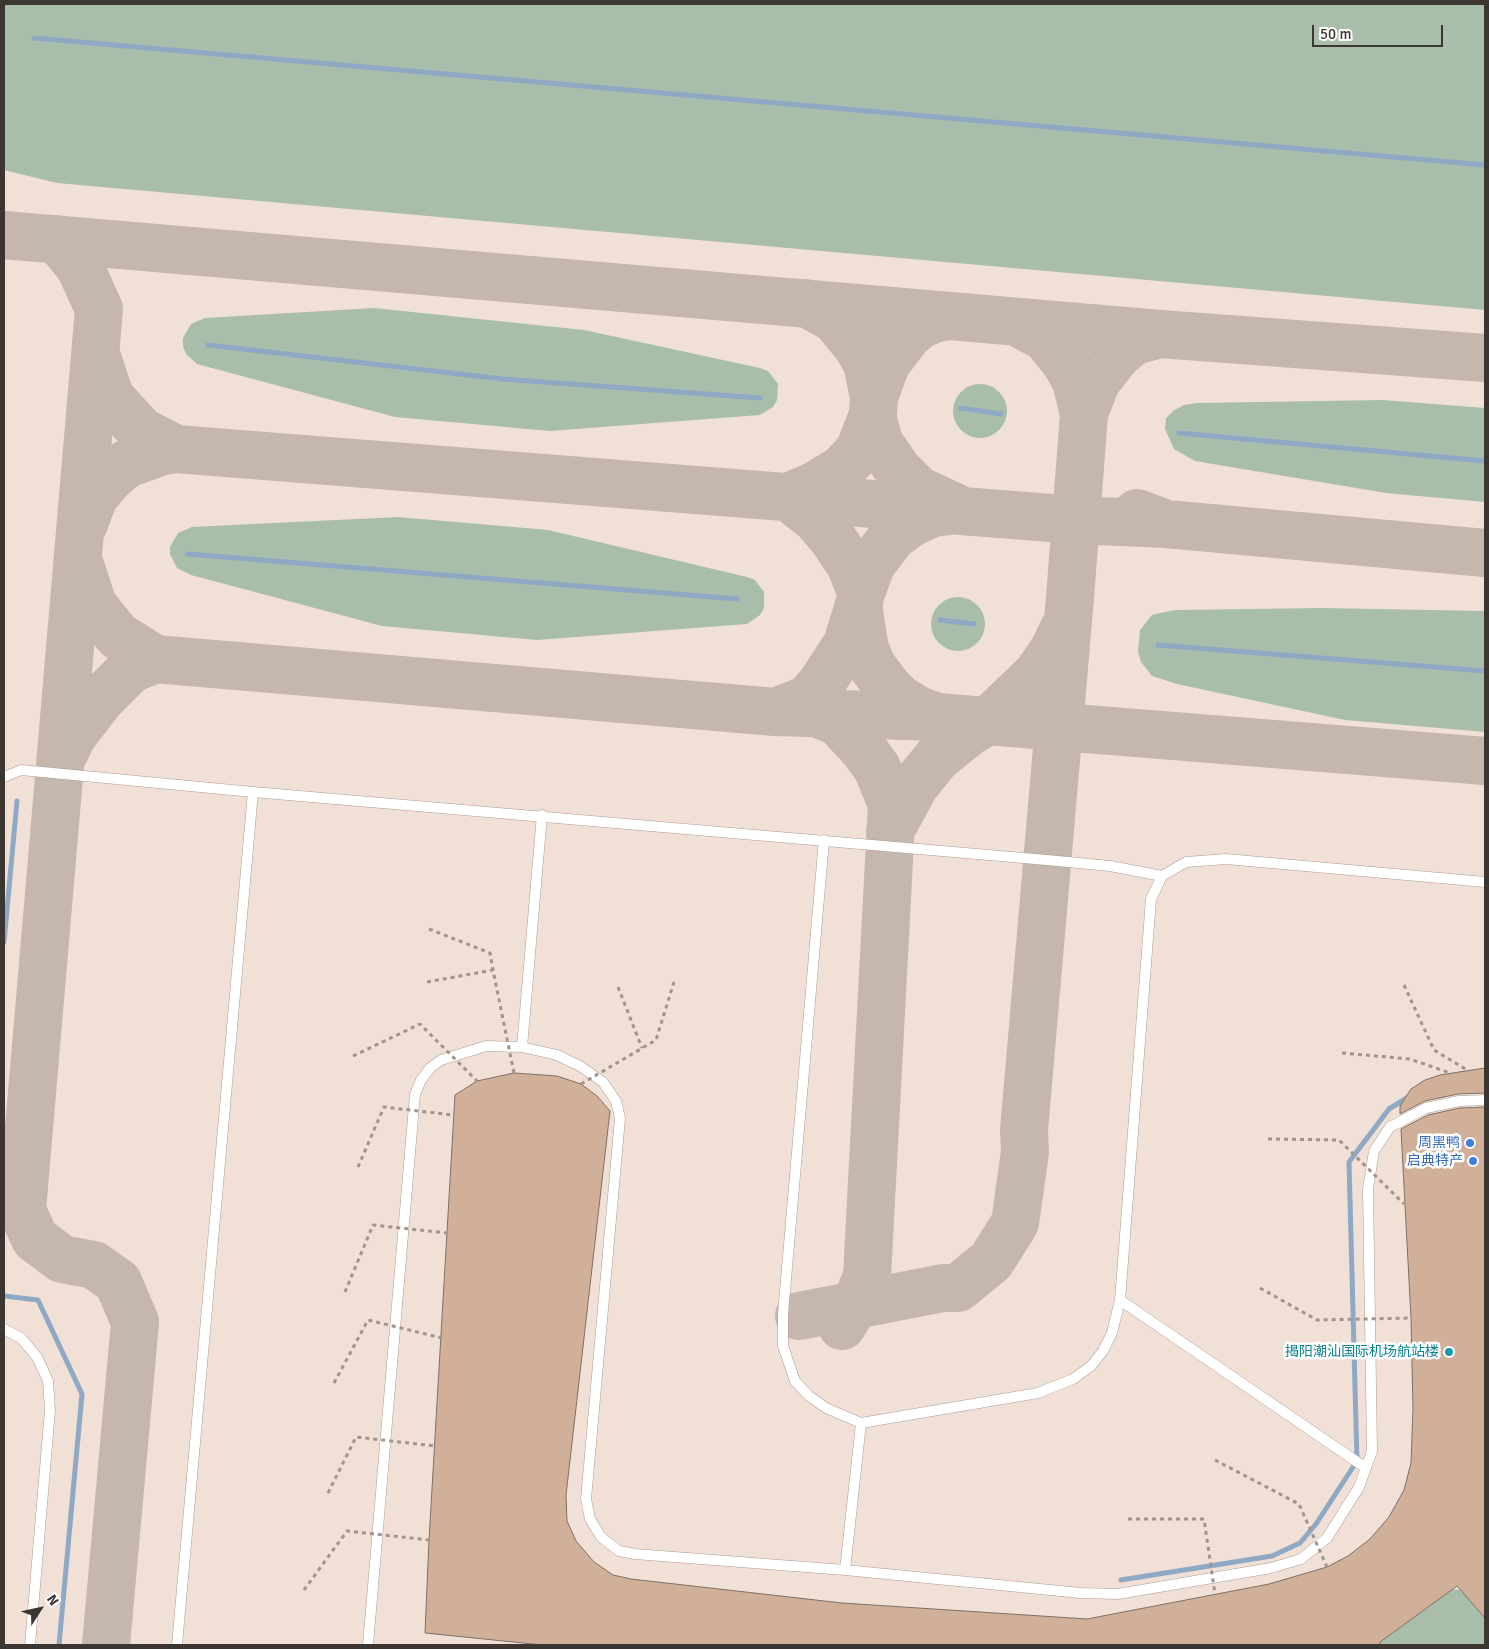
<!DOCTYPE html>
<meta charset="utf-8">
<style>
body{margin:0}
#map{position:relative;width:1489px;height:1649px;overflow:hidden;background:#f1e0d6;font-family:Signika,sans-serif}
canvas{display:block}
.frame{position:absolute;inset:0;border:5px solid #3c3632;pointer-events:none}
.north{position:absolute;left:15px;top:1584px;width:50px;height:50px;-webkit-text-stroke:4px #fff;paint-order:stroke;rotate:55deg;font-size:14px;font-weight:700;line-height:20px;text-align:center;color:#3c3632}
.north::after{content:'';display:block;margin:auto;width:18px;height:22px;background:#3c3632;clip-path:polygon(50% 0,100% 100%,50% 72%,0 100%)}
.scale{position:absolute;left:1312px;top:25px;width:131px;height:22px;box-sizing:border-box;border:2px solid #3c3632;border-top:0;padding-left:6px;font-size:15px;line-height:18px;white-space:nowrap;color:#3c3632;-webkit-text-stroke:4px #fff;paint-order:stroke}
</style>
<div id="map">
<canvas width="1489" height="1649"></canvas>
<div class="frame"></div>
<div class="north">N</div>
<div class="scale">50 m</div>
</div>
<script>
const context = document.querySelector('canvas').getContext('2d');
context.lineJoin = 'round';
function paint(path, color) { context.fillStyle = color; context.fill(path, 'evenodd'); }
const toPath = rows => new Path2D(rows.map(r => 'M' + r).join(''));
function stroke(path, color, width, dash) { context.strokeStyle = color; context.lineWidth = width; context.lineCap = dash ? 'butt' : 'round'; context.setLineDash(dash || []); context.stroke(path); }
function write(font, color, halo, rows, align = 'center') {
  context.font = font + ' Signika,"Noto Sans SC",sans-serif'; context.lineWidth = 5; context.setLineDash([]); context.textBaseline = 'middle'; context.strokeStyle = halo; context.fillStyle = color; for (const [text, x, y, turn = 0] of rows) {
    context.save(); context.translate(x, y); context.rotate((+turn || 0) * Math.PI / 180); context.textAlign = isNaN(turn) ? turn : align; if (halo) context.strokeText(text, 0, 0); context.fillText(text, 0, 0); context.restore();
  }
}
paint(toPath([
 [4,4,1485,4,1485,310,57,183,4,170],
 [374,308,584,330,760,368,768,371,778,384,777,400,773,407,760,415,550,431,395,417,197,364,186,354,183,346,183,338,191,324,205,318],
 '953 411a27 27 0 1 1 54 0a27 27 0 1 1-54 0Z',
 [1383,400,1485,408,1485,502,1386,493,1195,461,1174,449,1165,429,1166,418,1173,411,1184,405,1198,403],
 [398,517,548,530,747,577,755,580,764,592,764,608,760,615,747,624,537,640,382,626,191,575,177,568,170,554,170,547,178,533,192,527],
 '931 624a27 27 0 1 1 54 0a27 27 0 1 1-54 0Z',
 [1323,608,1485,611,1485,732,1345,720,1177,684,1152,676,1141,662,1138,651,1140,630,1152,615,1160,613,1176,610],
 [1452,1589,1461,1590,1485,1618,1485,1645,1379,1645,1380,1642]
]), '#a9beaa');
stroke(toPath([
 [34,38,1485,165],
 [208,345,503,379,760,398],
 [960,408,1001,414],
 [1179,433,1485,461],
 [188,554,737,599],
 [940,620,974,624],
 [1158,645,1485,671],
 [4,942,17,801],
 [4,1296,38,1300,82,1394,59,1645],
 [1121,1580,1272,1556,1300,1543,1316,1524,1357,1461,1349,1162,1389,1109,1410,1096]
]), '#8fa8c4', 5);
stroke(toPath([
 [4,235,1160,334,1485,358],
 [57,239,80,267,99,309,22,1210,35,1239,62,1259,94,1265,118,1282,135,1322,106,1645],
 [806,303,835,319,857,346,867,363,874,397],
 [1016,322,1045,337,1066,363,1076,381,1084,414],
 [96,354,110,397,141,431,176,449,1076,520,1166,524],
 [872,417,880,444,898,470,918,490,955,507],
 [871,448,874,397,886,364,908,335,920,325,934,319,949,316],
 [1137,513,1166,524,1485,553],
 [83,526,94,497,111,477,126,464,160,452,176,449],
 [79,562,93,605,118,636,155,659,775,712,937,717],
 [861,593,871,565,892,537,911,523,933,513,949,511],
 [861,593,851,566,833,539,816,519,788,497,816,485,842,469,859,451,872,417],
 [859,611,865,649,872,666,887,686,900,699,918,710,937,717,1485,761],
 [775,712,808,699,821,684,847,644,859,605],
 [816,713,838,722,864,750,877,768,892,804,867,1276,858,1299,842,1326],
 [63,755,73,735,101,699,131,669,155,659],
 [890,831,915,785,937,758,969,732,988,721,1037,674,1053,651,1064,628],
 [799,1316,943,1288,958,1288,991,1261,1015,1223,1025,1152,1024,1130,1070,598,1084,414,1096,382,1118,354,1134,341,1160,334]
]), '#c5b6ae', 48);
const building = toPath([
 [1485,1068,1485,1093,1458,1094,1425,1101,1400,1114,1400,1106,1411,1089,1425,1080,1440,1075,1485,1068],
 [514,1073,557,1076,581,1084,597,1096,610,1111,566,1495,567,1521,576,1541,594,1562,613,1575,631,1579,842,1603,1087,1619,1269,1584,1327,1567,1348,1556,1370,1539,1389,1517,1404,1490,1411,1463,1413,1409,1411,1318,1401,1129,1428,1115,1460,1108,1485,1107,1485,1618,1457,1586,1380,1642,1379,1645,543,1645,425,1633,429,1540,455,1095,477,1081,514,1073]
]);
paint(building, '#d1b099');
stroke(building, '#7d6f66', 1);
const lane = toPath([
 [4,777,21,770,253,792,1047,860,1110,866,1162,876],
 [824,840,783,1314,783,1346,795,1381,809,1396,826,1408,861,1423,1038,1393,1073,1379,1091,1366,1103,1351,1112,1333,1120,1300,1151,899,1162,876,1186,862,1226,859,1485,882],
 [522,1047,542,815],
 [1120,1300,1366,1468],
 [4,1329,21,1338,37,1357,48,1381,50,1410,30,1645],
 [845,1570,861,1423],
 [177,1645,253,792],
 [368,1645,415,1094,421,1080,430,1068,441,1060,486,1046,522,1047,557,1055,580,1066,603,1082,616,1101,620,1118,586,1499,590,1519,601,1537,619,1551,635,1554,845,1570,1081,1593,1118,1594,1271,1568,1301,1559,1327,1538,1359,1487,1372,1451,1368,1189,1374,1151,1390,1127,1426,1108,1459,1101,1485,1100]
]);
stroke(lane, '#ac9c92', 11);
stroke(toPath([
 [429,929,490,953,493,970],
 [1404,985,1434,1050,1467,1070],
 [618,987,642,1048],
 [1342,1053,1410,1059,1450,1073]
]), '#a1948d', 3, [4, 4]);
stroke(lane, '#fff', 10);
stroke(toPath([
 [427,982,493,970,514,1073],
 [353,1056,420,1024,477,1081],
 [581,1084,656,1040,674,982],
 [1268,1139,1339,1140,1404,1204],
 [358,1167,384,1107,453,1115],
 [1260,1288,1317,1320,1411,1318],
 [345,1292,373,1225,447,1233],
 [334,1383,368,1320,442,1338],
 [1215,1460,1299,1504,1327,1567],
 [328,1493,356,1437,435,1446],
 [1128,1519,1204,1519,1215,1594],
 [304,1590,347,1531,429,1540]
]), '#a1948d', 3, [4, 4]);
for (const [x, y, r, color] of [
 [1470,1143,5,"#3f7fe0"],
 [1473,1161,5,"#3f7fe0"],
 [1449,1352,5,"#0f9aa8"]
]) { const dot = new Path2D(); dot.arc(x, y, r, 0, 2 * Math.PI); context.fillStyle = color; context.fill(dot); stroke(dot, '#fff', 2); }
write('14px', '#366cbe', '#fff', [
 ["周黑鸭",1460,1143],
 ["启典特产",1463,1161]
], 'right');
write('14px', '#0d838f', '#fff', [
 ["揭阳潮汕国际机场航站楼",1439,1352]
], 'right');
</script>
